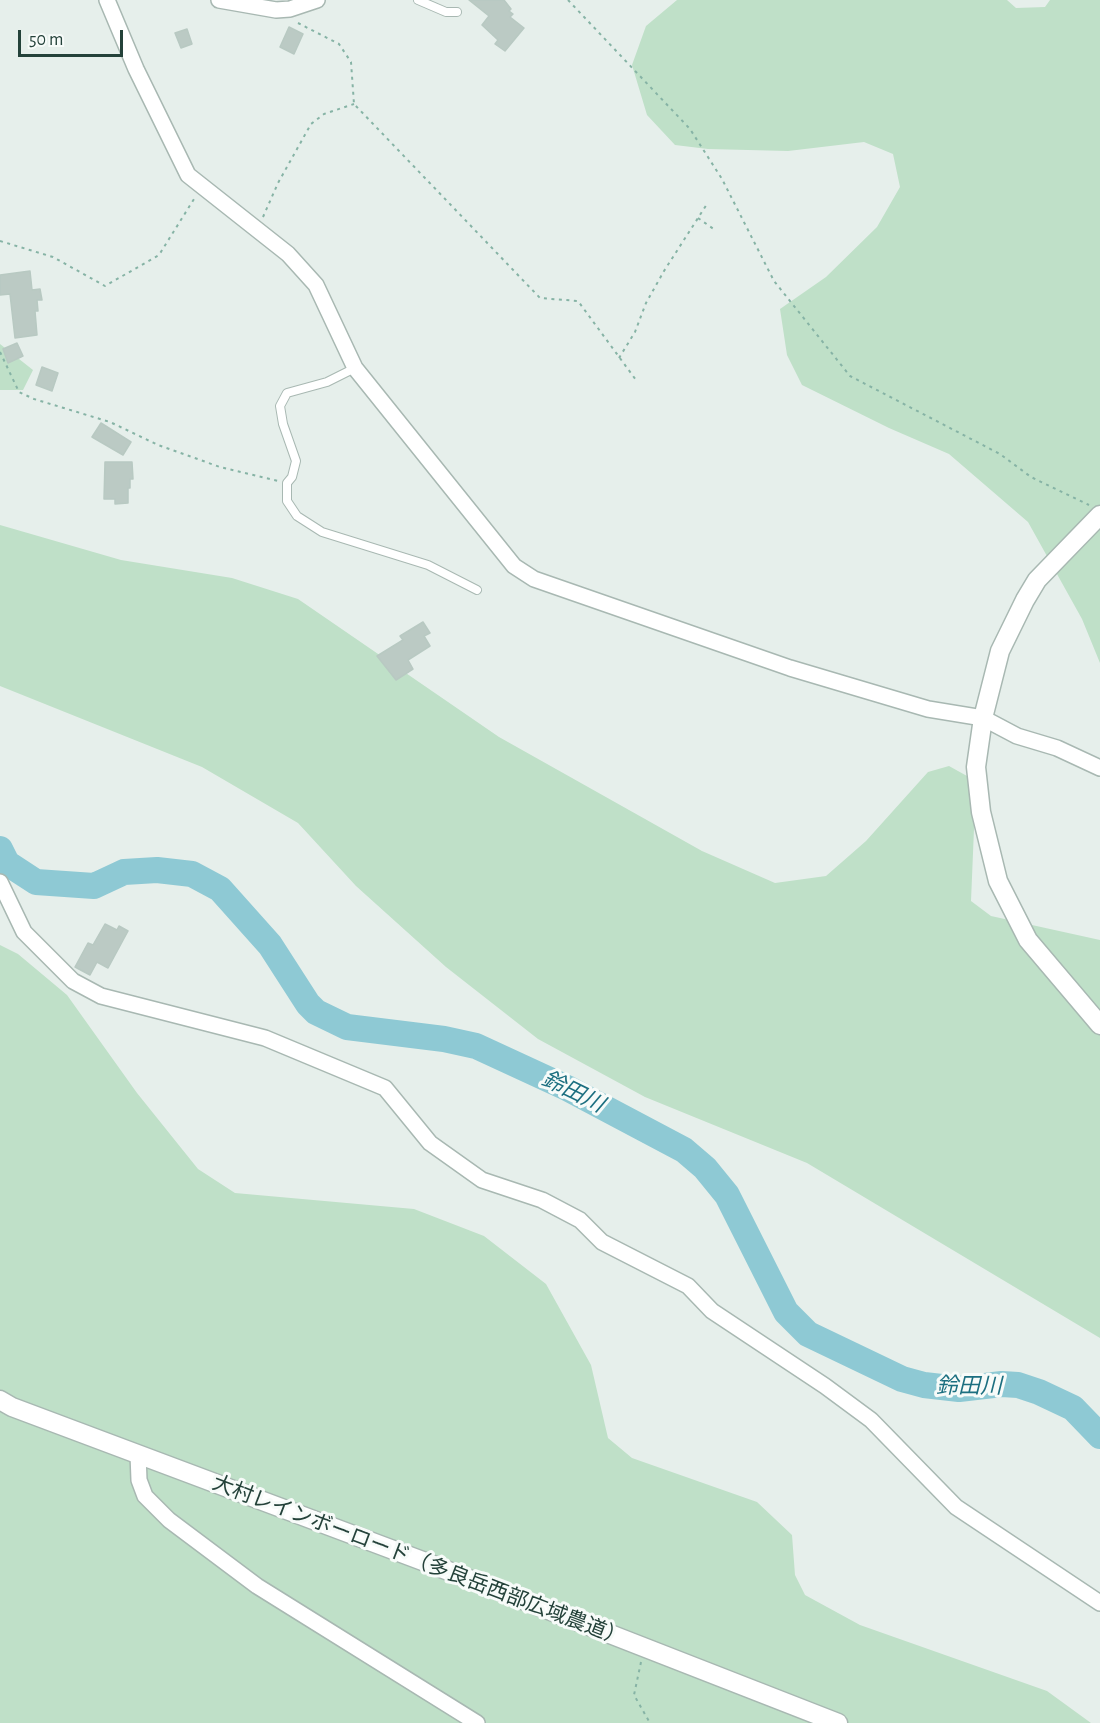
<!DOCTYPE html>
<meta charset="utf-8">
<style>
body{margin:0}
#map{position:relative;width:1100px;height:1723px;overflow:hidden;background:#e6efeb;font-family:"Alegreya Sans",sans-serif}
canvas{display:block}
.scale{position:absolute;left:18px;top:30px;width:105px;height:27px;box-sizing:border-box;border:3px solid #24423a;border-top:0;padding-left:8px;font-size:18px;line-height:21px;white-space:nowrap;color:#24423a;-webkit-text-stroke:4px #f7fbf9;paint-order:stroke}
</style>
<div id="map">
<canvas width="1100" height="1723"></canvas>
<div class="scale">50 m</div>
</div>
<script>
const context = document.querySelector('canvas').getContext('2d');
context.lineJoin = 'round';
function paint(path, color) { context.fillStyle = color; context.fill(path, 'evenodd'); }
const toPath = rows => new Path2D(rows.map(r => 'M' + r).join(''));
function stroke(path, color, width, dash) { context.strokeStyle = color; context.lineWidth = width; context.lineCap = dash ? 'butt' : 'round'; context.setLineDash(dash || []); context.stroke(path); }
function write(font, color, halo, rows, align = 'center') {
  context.font = font + ' "Alegreya Sans","Noto Sans JP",sans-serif'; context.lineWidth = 6; context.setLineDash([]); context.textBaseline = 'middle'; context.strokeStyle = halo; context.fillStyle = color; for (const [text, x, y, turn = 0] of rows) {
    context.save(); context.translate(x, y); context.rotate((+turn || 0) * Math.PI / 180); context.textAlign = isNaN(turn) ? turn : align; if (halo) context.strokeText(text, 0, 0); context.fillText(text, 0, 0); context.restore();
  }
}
paint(toPath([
 [677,0,1007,0,1016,8,1045,7,1050,0,1100,0,1100,663,1082,619,1028,522,949,454,889,428,802,385,787,355,780,309,826,277,877,227,900,187,893,154,864,142,788,151,708,149,675,145,647,115,632,65,646,26],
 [0,344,33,370,23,390,0,390],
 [0,525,121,560,232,578,298,599,499,737,702,851,775,883,826,876,866,841,928,772,949,766,976,781,971,901,991,916,1100,940,1100,1338,807,1163,645,1097,538,1039,446,967,356,886,298,823,202,767,0,686],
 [0,945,18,954,67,995,137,1093,198,1169,235,1193,414,1209,484,1236,546,1284,591,1365,608,1438,632,1458,757,1502,792,1535,795,1575,805,1595,860,1625,1047,1691,1091,1723,0,1723]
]), '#bfe0c8');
stroke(toPath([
 [0,849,7,863,36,882,94,886,124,872,157,870,192,874,220,889,270,945,308,1004,316,1012,347,1027,444,1039,476,1046,567,1088,684,1150,705,1168,727,1195,786,1312,808,1334,902,1379,924,1385,959,1389,1002,1384,1018,1385,1039,1392,1073,1408,1100,1436]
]), '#8ec9d4', 26);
const building = toPath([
 [469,0,504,0,511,9,509,11,513,14,510,17,524,28,505,51,495,44,498,40,482,25,489,16,469,0],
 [289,27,303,34,294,54,280,47,289,27],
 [187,29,192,44,181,48,175,33,187,29],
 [30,271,32,290,40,289,42,300,37,300,38,311,35,311,37,335,15,338,10,294,0,295,0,275,30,271],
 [17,343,23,356,8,363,3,349,17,343],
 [42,367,58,373,52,391,36,385,42,367],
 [101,423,131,442,123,455,92,437,101,423],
 [105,462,132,462,133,479,130,479,130,488,128,488,128,503,115,504,115,499,104,499,105,462],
 [423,622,430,633,424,636,430,646,408,660,413,669,396,680,377,656,403,640,400,636,423,622],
 [105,924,117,930,119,926,128,931,108,968,97,962,90,975,75,967,88,943,93,945,105,924]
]);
paint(building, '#bbcac4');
stroke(building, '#b8c9c2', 1.5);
const service = toPath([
 [418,0,446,12,457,12],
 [355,368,327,382,287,393,280,406,283,424,296,461,292,477,287,483,287,501,297,516,322,532,428,565,477,590]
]);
const minor = toPath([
 [107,0,136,69,188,175,288,254,316,285,355,368,514,566,534,579,790,668,928,709,983,718,1017,736,1057,748,1100,768],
 [219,0,276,10,290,9,317,0],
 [0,882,24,932,73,981,101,996,265,1038,385,1088,430,1143,482,1180,542,1200,580,1220,602,1242,688,1286,712,1311,825,1386,871,1420,956,1507,1100,1603],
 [138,1454,139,1480,145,1496,169,1520,257,1586,477,1723]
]);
const tertiary = toPath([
 [1100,515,1037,580,1025,600,1000,651,983,718,976,767,981,812,998,881,1028,940,1100,1025],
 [0,1400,12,1407,428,1563,838,1723]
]);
stroke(service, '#a8b8b2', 10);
stroke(minor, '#a8b8b2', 18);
stroke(tertiary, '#a8b8b2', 21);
stroke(toPath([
 [568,0,690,129,722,179,774,281,850,376,1000,454,1031,477,1089,505],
 [298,23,339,44,351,62,354,104,540,298,578,301,636,380],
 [263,217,278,183,311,124,324,114,354,104],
 [698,218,715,230],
 [0,241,53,257,105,286,159,255,194,199],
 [0,352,19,392,34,399,110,422,158,445,220,467,278,481],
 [619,358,635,332,646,303,664,271,707,204],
 [641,1662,634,1695,650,1723]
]), '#86b3a5', 2, [3, 4.5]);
stroke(service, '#fff', 8);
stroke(minor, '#fff', 15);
stroke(tertiary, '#fff', 18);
write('21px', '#24423a', '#f7fbf9', [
 ["大村レインボーロード（多良岳西部広域農道）",419,1561,21]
]);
write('italic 22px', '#1c6f80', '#f7fbf9', [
 ["鈴田川",573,1092,26],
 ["鈴田川",969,1386]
]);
</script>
